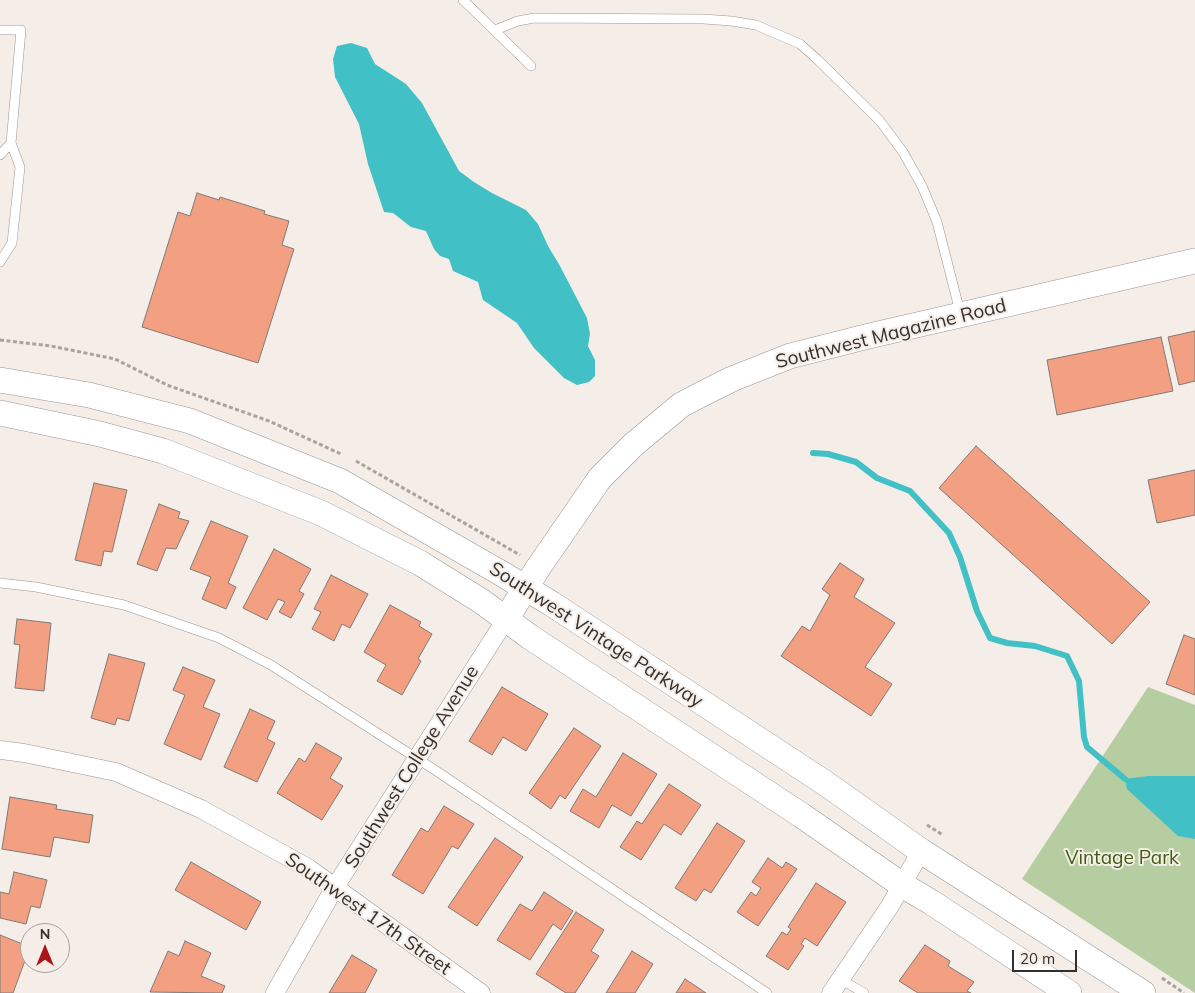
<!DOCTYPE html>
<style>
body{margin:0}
#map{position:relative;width:1195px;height:993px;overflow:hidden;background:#f5ede7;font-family:Mulish,sans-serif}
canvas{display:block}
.north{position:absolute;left:20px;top:923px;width:50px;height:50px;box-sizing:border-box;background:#f5ede7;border:1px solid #a7a19d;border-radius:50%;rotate:0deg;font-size:14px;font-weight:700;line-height:20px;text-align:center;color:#322f2d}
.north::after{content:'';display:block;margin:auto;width:18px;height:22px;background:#a91518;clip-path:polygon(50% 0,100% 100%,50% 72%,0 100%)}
.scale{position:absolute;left:1012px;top:950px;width:65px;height:22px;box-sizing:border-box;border:2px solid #322f2d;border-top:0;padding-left:6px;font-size:15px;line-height:18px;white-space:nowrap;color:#322f2d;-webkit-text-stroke:4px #f5ede7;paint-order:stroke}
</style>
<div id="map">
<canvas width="1195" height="993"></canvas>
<div class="north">N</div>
<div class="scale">20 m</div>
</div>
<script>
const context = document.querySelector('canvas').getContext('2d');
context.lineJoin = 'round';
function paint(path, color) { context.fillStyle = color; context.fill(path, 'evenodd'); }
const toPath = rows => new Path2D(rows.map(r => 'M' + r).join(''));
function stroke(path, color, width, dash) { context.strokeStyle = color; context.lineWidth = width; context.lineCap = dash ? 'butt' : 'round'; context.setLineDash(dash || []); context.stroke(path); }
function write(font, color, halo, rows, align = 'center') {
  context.font = font + ' Mulish,sans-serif'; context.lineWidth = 4; context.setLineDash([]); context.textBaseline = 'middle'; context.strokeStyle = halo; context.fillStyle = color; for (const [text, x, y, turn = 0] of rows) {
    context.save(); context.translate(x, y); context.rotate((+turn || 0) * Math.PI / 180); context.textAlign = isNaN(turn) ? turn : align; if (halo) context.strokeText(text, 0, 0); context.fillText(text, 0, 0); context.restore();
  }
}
paint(toPath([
 [1148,687,1195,705,1195,993,1022,879]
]), '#b5cda1');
paint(toPath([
 [351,43,367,48,375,64,406,84,422,103,459,171,474,182,492,193,526,210,538,224,548,246,560,266,587,318,590,334,588,346,595,360,595,376,589,382,577,385,564,378,534,348,517,323,483,300,478,282,453,271,449,259,440,256,434,249,426,231,411,227,393,213,384,212,368,164,359,124,335,77,333,59,337,46],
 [1148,776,1195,776,1195,839,1178,836,1127,789,1125,779]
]), '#41c0c5');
stroke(toPath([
 [813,453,828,454,856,462,877,478,910,491,949,533,960,557,977,611,990,638,1007,643,1035,646,1067,656,1079,681,1084,737,1087,747,1125,779]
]), '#41c0c5', 6);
const building = toPath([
 [197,193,219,200,220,197,265,211,264,214,289,221,282,245,294,249,258,363,142,327,178,212,190,216,197,193],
 [1195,331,1195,381,1179,385,1168,337,1195,331],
 [1161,337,1173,391,1057,415,1047,360,1161,337],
 [976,446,1150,602,1112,644,939,488,976,446],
 [1195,470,1195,515,1157,523,1148,480,1195,470],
 [94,483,127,490,112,552,104,551,101,566,75,560,94,483],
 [159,504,180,512,178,518,189,521,176,549,166,548,157,571,137,564,159,504],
 [211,521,248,536,228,583,236,587,226,609,202,599,211,577,190,569,211,521],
 [274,549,311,569,299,591,304,594,291,618,279,612,285,602,278,599,267,620,243,608,274,549],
 [840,563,864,579,854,597,895,623,865,667,892,684,871,716,781,656,802,626,810,631,830,595,822,589,840,563],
 [331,575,368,594,350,628,342,624,334,641,312,629,321,612,314,609,331,575],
 [390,605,421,622,419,626,432,634,418,659,421,661,402,695,377,681,386,665,364,652,390,605],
 [17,619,51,623,44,691,15,688,20,645,14,644,17,619],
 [1184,635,1195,639,1195,695,1166,684,1184,635],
 [109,654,145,663,129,721,117,718,115,725,91,718,109,654],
 [183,667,215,680,203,707,220,714,201,760,164,744,185,695,173,690,183,667],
 [502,687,548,714,526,751,503,737,492,755,469,741,502,687],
 [250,709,275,721,267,739,275,743,257,782,224,767,250,709],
 [574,728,601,746,565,799,560,795,551,809,529,793,574,728],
 [316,743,342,758,330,778,343,786,322,820,277,793,299,758,305,762,316,743],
 [623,753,657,774,631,816,612,805,599,828,570,811,583,789,596,797,623,753],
 [669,784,701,805,681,835,664,824,641,860,620,847,637,821,642,824,669,784],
 [10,797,57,805,56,809,93,815,89,843,54,837,50,857,2,849,10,797],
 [444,806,474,824,458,849,452,846,423,894,392,875,421,828,428,832,444,806],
 [717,823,745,841,711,893,704,889,696,901,675,888,717,823],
 [495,838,523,857,477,926,448,907,495,838],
 [768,858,782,868,786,862,797,869,758,926,737,912,751,892,756,896,761,888,752,882,768,858],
 [191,862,261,902,246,930,175,890,191,862],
 [14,872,47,880,40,908,31,906,26,924,0,918,0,892,9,894,14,872],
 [816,883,846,902,817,946,805,938,801,944,804,946,788,970,766,956,782,932,787,935,791,929,788,927,816,883],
 [544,892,573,911,561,930,553,924,530,960,497,940,520,904,532,911,544,892],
 [576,912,604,930,591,951,599,956,575,993,566,993,536,974,576,912],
 [0,935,30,947,13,993,0,993,0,935],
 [185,941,211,953,201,976,225,986,222,993,150,992,168,951,179,956,185,941],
 [925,945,950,961,948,966,974,982,967,991,971,993,918,993,899,981,925,945],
 [632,951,653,964,635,993,606,993,632,951],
 [352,955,377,970,365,993,329,993,352,955],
 [685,979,706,993,676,993,685,979]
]);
paint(building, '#f3a082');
stroke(building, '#827976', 1);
const lane = toPath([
 [463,0,531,66],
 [0,30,21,30,11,143,20,167,12,243,0,262],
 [495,30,518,21,534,18,704,19,731,21,756,25,800,44,818,60,880,121,903,152,922,186,937,222,960,312],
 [0,155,11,143],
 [0,583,36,587,124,605,219,638,271,665,435,770,767,993],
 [840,979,864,993]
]);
const street = toPath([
 [0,750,24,753,116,772,201,809,308,868,481,993],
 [275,993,335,887,506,619],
 [831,993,890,906,921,851]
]);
const secondary = toPath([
 [0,380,89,395,190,421,340,481,499,572,552,604,825,783,921,851,1143,993],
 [0,413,100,434,163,451,321,513,420,563,481,601,530,637,801,815,902,885,931,902,1069,993],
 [506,619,538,568,600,478,633,445,681,405,706,392,732,379,790,356,869,336,1195,261]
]);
stroke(lane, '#9c9590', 10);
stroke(street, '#9c9590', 19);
stroke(secondary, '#9c9590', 26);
stroke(toPath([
 [0,340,51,346,115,359,167,385,269,421,341,454],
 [356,461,520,555],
 [927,825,943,835],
 [1162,978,1184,993]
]), '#a9a39e', 3, [4, 2.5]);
stroke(lane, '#fff', 9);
stroke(street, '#fff', 18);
stroke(secondary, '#fff', 25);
write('19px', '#322f2d', '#f5ede7', [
 ["Southwest Magazine Road",891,334,-14],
 ["Southwest Vintage Parkway",596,635,33],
 ["Southwest College Avenue",412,767,-58],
 ["Southwest 17th Street",368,914,35]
]);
write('19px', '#3c5e0e', '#f5ede7', [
 ["Vintage Park",1122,858]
]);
</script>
